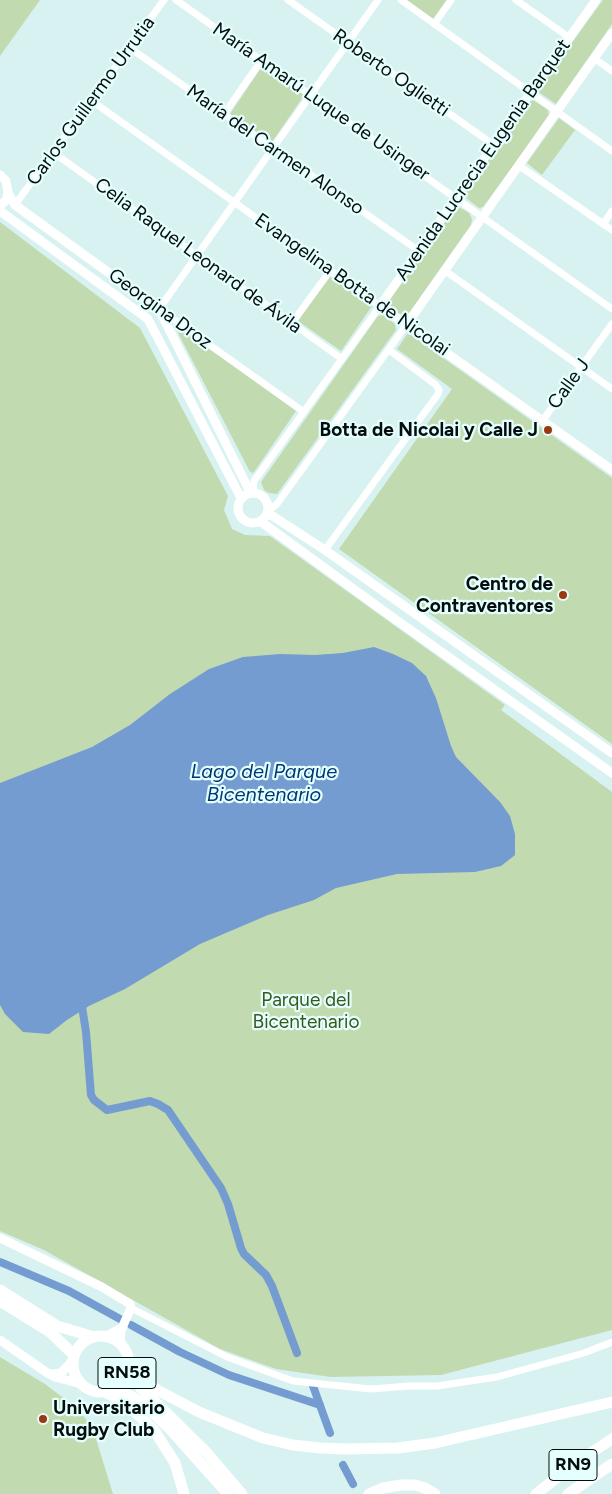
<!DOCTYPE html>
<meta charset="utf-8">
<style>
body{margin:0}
canvas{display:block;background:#d7f2f1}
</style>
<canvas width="612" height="1494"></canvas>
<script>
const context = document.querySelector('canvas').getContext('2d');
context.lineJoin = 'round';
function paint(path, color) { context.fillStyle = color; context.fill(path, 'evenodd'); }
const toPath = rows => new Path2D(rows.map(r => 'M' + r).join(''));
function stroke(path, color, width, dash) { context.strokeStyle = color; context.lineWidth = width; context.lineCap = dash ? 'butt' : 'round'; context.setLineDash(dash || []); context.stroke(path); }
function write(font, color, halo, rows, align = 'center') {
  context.font = font + ' Figtree,sans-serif'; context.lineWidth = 4.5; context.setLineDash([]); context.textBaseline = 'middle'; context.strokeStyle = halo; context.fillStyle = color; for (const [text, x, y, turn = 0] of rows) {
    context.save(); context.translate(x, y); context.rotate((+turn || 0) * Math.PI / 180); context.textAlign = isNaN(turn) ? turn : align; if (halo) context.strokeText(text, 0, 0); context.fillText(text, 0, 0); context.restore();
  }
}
paint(toPath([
 [0,0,40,0,0,56],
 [401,0,451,0,434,24],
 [603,0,612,0,612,24,556,104,537,91],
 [263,65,305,94,272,142,230,114],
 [533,100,548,110,549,117,483,207,479,208,465,197,464,193,529,102],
 [559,118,575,130,542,175,527,163],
 [459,207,469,213,472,219,471,225,409,313,403,316,389,307,388,300,451,210],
 [0,222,140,328,228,496,224,510,232,529,245,535,270,536,505,705,501,710,612,792,612,1330,441,1375,331,1377,276,1369,220,1349,44,1250,0,1231],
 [329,276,372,306,341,351,298,321],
 [383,315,395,324,396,330,277,494,269,493,264,490,261,482,378,316],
 [178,326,296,411,254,472,252,473,249,470,176,329],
 [408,333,612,478,612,744,339,549,452,389,397,349],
 [0,1357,45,1384,78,1409,93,1429,113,1494,0,1494]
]), '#c2daaf');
paint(toPath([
 [374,647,393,654,412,663,426,676,436,698,451,746,456,757,500,802,510,816,515,834,515,855,501,866,475,872,397,874,336,888,314,900,268,915,200,944,125,989,89,1006,67,1020,49,1034,23,1032,5,1014,0,1005,0,783,92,747,130,725,170,694,209,669,243,657,280,654,315,655,343,653]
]), '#759cd1');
stroke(toPath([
 [81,1000,86,1032,91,1095,94,1100,107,1110,150,1101,158,1104,168,1110,221,1188,228,1204,241,1248,244,1254,266,1275,272,1286,297,1353],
 [0,1262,69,1291,120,1319],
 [131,1325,180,1352,229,1375,320,1405],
 [313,1386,330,1433],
 [343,1465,353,1484]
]), '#759cd1', 8);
stroke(toPath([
 [176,0,612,309],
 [288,0,494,145],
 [401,0,612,151],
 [516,0,570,38],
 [434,24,451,0],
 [130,48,419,251],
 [594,58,612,71],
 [92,101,380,306,254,481,253,492],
 [224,114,261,61],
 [54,153,342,359],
 [518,165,612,230],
 [17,202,164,0],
 [603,224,612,211],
 [444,270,612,389],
 [292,323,330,271],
 [304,412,159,309,378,0],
 [543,420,612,324],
 [269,510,277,504,407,324],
 [325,550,438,394,439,390,436,385,389,350],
 [131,1308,227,1357,293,1381,371,1389,409,1386,437,1386,497,1377,584,1353,612,1342]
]), '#fff', 7);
stroke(toPath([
 [596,0,380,306,612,470],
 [0,175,6,181,8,193,6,200,0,206],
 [8,193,15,205,159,309,250,492],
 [0,211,148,319,241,498],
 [407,324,612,33],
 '238 508a15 15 0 1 1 30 0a15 15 0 1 1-30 0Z',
 [268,513,325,550,612,753],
 [260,521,385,612,612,773],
 [0,1238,102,1287,130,1304,131,1308,121,1330,120,1344],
 [105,1337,123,1327],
 [0,1340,46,1372,55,1377,81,1384],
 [52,1374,61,1373,73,1360]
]), '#fff', 9);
stroke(toPath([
 [536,1494,570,1467,612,1439],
 [568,1494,612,1464]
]), '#fff', 11);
stroke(toPath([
 [0,1290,57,1326,94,1337],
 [0,1301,50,1332,74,1355],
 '73 1364a28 28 0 1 1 56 0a28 28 0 1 1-56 0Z',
 [129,1361,146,1382,159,1391,199,1412,263,1438,293,1445,320,1448,344,1449,398,1448,435,1443,612,1402],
 [130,1372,140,1387,206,1452,242,1494],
 [114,1389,121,1391,133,1397,149,1409,171,1430,228,1494],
 [105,1392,121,1400,130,1407,154,1430,175,1463,184,1494],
 [369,1494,383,1488,401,1485,415,1485,425,1488,435,1494]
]), '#fff', 11);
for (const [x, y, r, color] of [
 [548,430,5,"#9d370e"],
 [563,595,5,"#9d370e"],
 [43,1419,5,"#9d370e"]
]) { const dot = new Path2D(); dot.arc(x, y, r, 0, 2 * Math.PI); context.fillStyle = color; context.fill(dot); stroke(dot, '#e4fffe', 2); }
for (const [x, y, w] of [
 [127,1373,58],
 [573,1465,48]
]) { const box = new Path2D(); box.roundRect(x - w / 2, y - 15.5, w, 31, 4); context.fillStyle = '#e4fffe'; context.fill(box); stroke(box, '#050d0d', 1); }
write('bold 18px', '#050d0d', null, [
 ["RN58",127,1373],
 ["RN9",573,1465]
]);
write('19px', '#050d0d', '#e4fffe', [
 ["Roberto Oglietti",391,73,35],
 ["Carlos Guillermo Urrutia",91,101,-54],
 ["María Amarú Luque de Usinger",321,102,35],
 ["María del Carmen Alonso",275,150,35],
 ["Avenida Lucrecia Eugenia Barquet",483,160,-55],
 ["Celia Raquel Leonard de Ávila",198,256,36],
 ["Evangelina Botta de Nicolai",352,285,35],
 ["Georgina Droz",160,309,36],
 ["Calle J",569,384,-54]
]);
write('bold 19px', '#050d0d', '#e4fffe', [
 ["Botta de Nicolai y Calle J",538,430],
 ["Centro de",553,584],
 ["Contraventores",553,606],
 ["Universitario",53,1408,"left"],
 ["Rugby Club",53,1430,"left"]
], 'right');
write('19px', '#39581b', '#e4fffe', [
 ["Parque del",306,1000],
 ["Bicentenario",306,1022]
]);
write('italic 20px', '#003775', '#e4fffe', [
 ["Lago del Parque",264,772],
 ["Bicentenario",264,795]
]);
</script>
